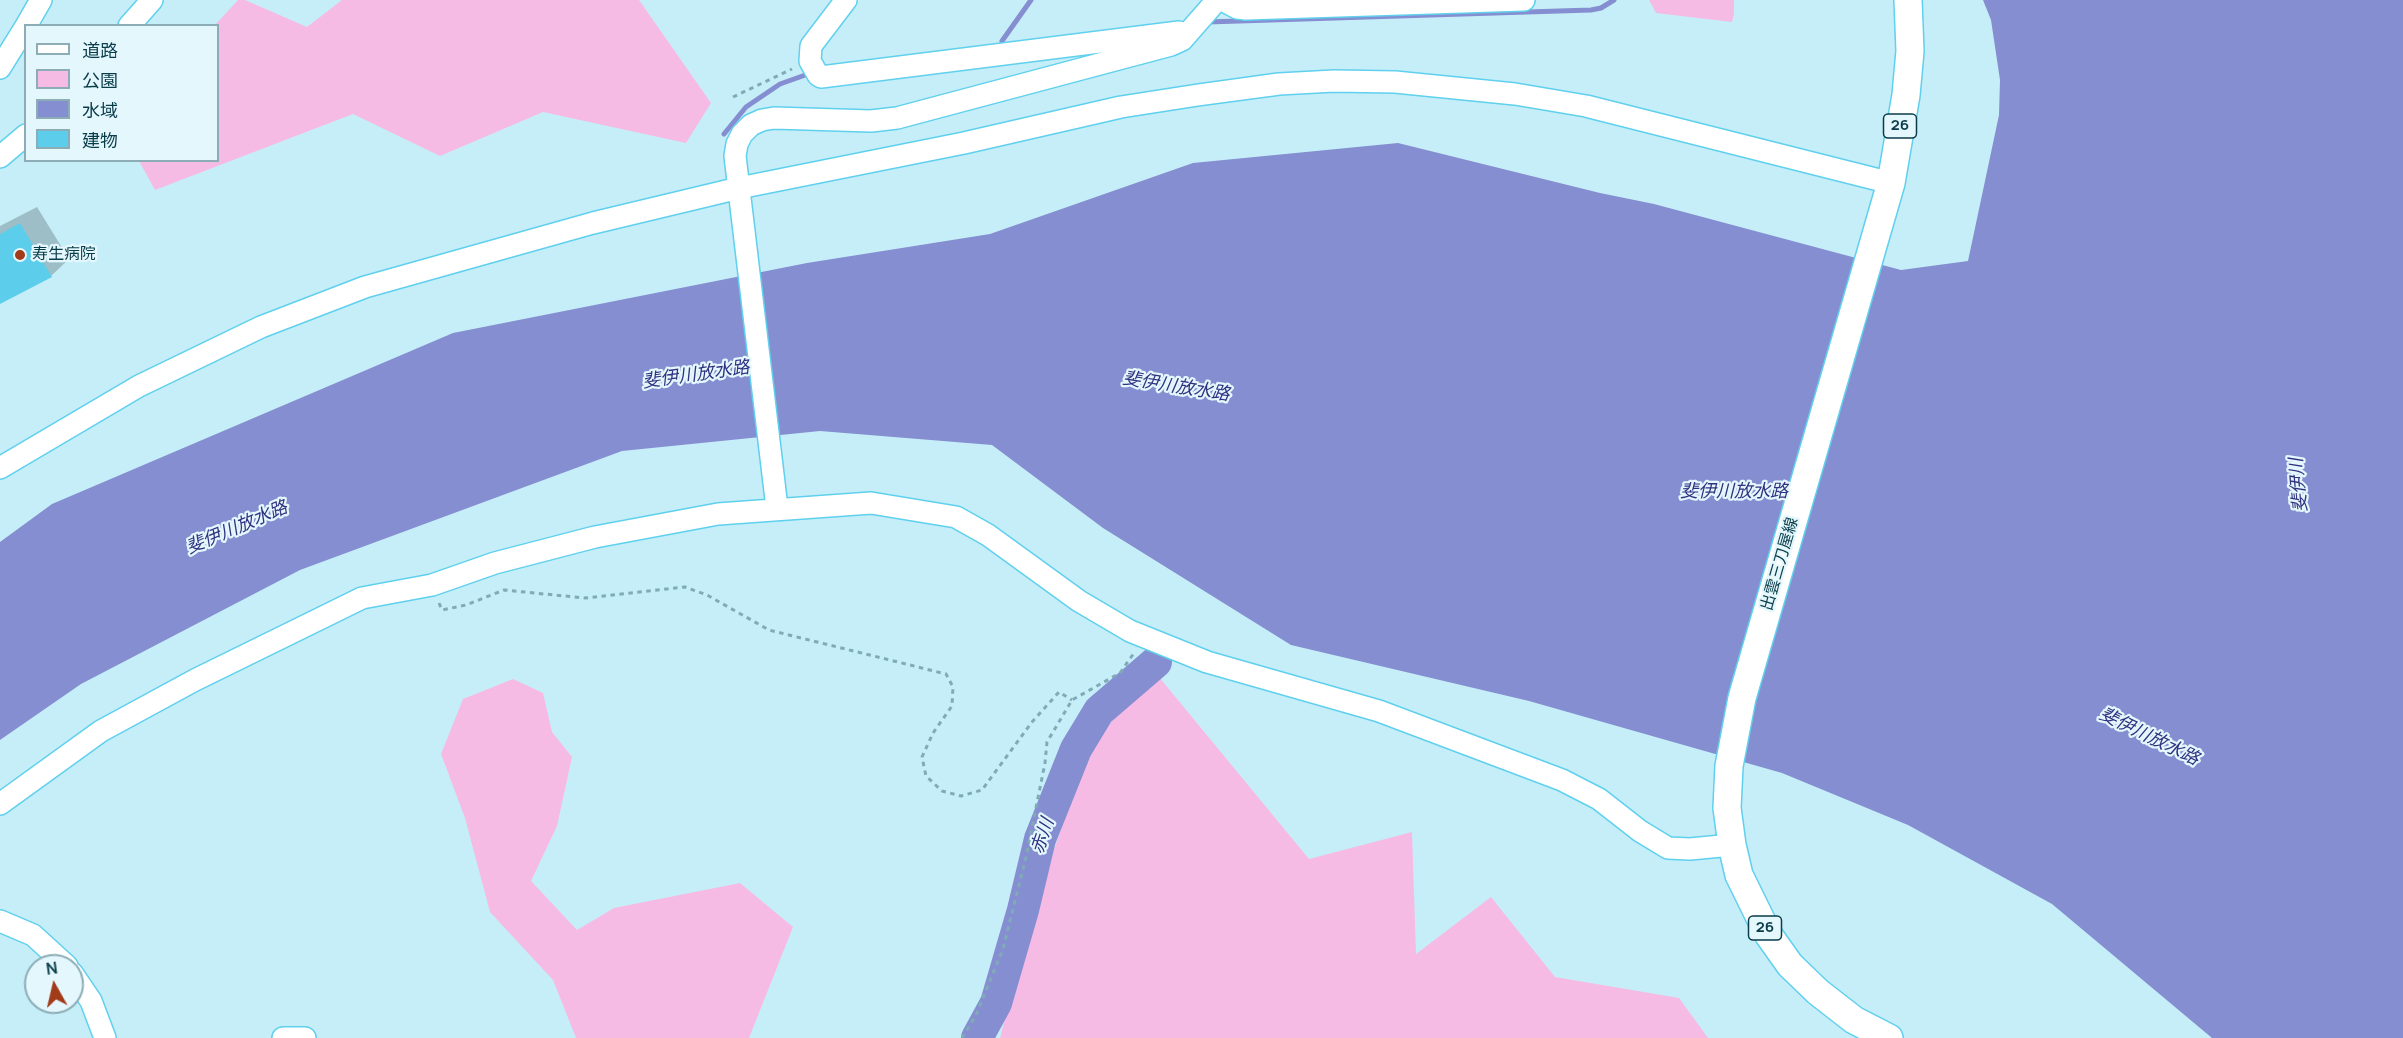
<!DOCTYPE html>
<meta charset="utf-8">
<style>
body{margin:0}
#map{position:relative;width:2403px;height:1038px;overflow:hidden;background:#c6eef9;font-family:Manrope,"Noto Sans JP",sans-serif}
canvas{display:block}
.legend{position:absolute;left:24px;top:24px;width:195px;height:138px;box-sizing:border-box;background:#e4f7fd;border:2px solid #8cadb5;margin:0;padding:8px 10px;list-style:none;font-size:18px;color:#093d49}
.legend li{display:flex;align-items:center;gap:12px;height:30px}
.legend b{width:30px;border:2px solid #8cadb5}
.north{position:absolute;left:24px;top:954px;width:60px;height:60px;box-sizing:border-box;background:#e4f7fd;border:2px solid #8cadb5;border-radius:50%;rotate:352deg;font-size:16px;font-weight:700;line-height:24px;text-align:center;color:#093d49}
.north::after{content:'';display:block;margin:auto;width:21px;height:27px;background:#a23b19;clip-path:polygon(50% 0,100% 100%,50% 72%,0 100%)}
</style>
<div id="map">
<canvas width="2403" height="1038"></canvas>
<ul class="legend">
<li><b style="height:8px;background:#fff"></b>道路</li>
<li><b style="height:16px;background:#f6bbe5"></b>公園</li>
<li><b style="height:16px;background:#858ed0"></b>水域</li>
<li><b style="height:16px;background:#5ccdea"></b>建物</li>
</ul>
<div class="north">N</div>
</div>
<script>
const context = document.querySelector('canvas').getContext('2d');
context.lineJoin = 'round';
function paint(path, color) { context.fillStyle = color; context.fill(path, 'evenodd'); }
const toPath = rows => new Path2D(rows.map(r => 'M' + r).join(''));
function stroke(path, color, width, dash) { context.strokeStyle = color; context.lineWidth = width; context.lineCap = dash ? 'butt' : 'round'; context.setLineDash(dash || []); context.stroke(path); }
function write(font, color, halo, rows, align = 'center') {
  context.font = font + ' Manrope,"Noto Sans JP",sans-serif'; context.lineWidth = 4.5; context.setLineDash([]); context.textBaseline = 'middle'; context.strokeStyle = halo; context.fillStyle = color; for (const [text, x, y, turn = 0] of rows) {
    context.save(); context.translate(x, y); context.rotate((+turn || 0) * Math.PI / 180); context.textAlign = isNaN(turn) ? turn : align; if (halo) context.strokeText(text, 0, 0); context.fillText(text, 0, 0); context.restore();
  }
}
paint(toPath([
 [238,0,245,0,307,27,342,0,639,0,711,103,686,143,543,112,440,156,353,114,155,190,139,161,218,160,218,26,215,25],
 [1649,0,1734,0,1734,14,1732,22,1656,13],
 [1154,671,1309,859,1412,832,1416,954,1491,897,1555,977,1679,998,1708,1038,1000,1038,1033,908,1091,746],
 [513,679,543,693,552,732,572,757,557,826,531,881,577,930,614,908,740,883,793,927,749,1038,576,1038,553,980,490,912,465,818,441,754,463,699]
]), '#f6bbe5');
paint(toPath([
 [1983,0,2403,0,2403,1038,2212,1038,2052,904,1908,825,1782,773,1529,701,1291,645,1103,528,992,445,820,431,622,451,300,570,81,684,0,740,0,542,52,504,453,333,807,263,990,234,1193,163,1398,143,1600,193,1654,204,1901,270,1968,261,1999,115,2000,80,1991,20]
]), '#858ed0');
paint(toPath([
 [37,207,69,259,51,276,0,302,0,226]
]), '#0003');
stroke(toPath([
 [1207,22,1591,10,1601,8,1614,0],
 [1002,41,1031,0],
 [724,134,746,107,780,84,811,73]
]), '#858ed0', 5);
stroke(toPath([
 [977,1038,996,1003,1023,910,1040,839,1076,749,1099,711,1156,662]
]), '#858ed0', 32);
paint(toPath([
 [20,223,52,277,0,304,0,234]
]), '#5ccdea');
const minor = toPath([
 [846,0,811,46,810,61,818,75,821,77,1179,32],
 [1222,0,1237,8,1246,9,1524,0],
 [26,26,41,0],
 [129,26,152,0],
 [0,68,26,26],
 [0,157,26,135],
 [0,468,139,386,261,327,365,287,593,223,739,188,964,143,1121,107,1198,95,1279,84,1334,81,1395,82,1515,94,1586,106,1891,183],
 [777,508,735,156,737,144,742,134,751,125,762,120,774,118,871,121,897,118,1171,45,1182,40,1217,0],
 [0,804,101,731,195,680,362,598,432,585,495,563,595,537,718,514,871,503,956,517,988,535,1079,601,1130,631,1207,662,1379,711,1562,780,1599,799,1640,831,1668,848,1690,849,1732,845],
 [0,921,33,935,67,966],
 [72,973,91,1001,105,1038],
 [283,1038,305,1038]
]);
const major = toPath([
 [1889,1038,1854,1020,1818,992,1790,965,1768,934,1739,875,1732,845,1727,808,1729,766,1742,698,1891,183,1906,95,1910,51,1908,0]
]);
stroke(minor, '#5fd0ed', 24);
stroke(major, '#5fd0ed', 30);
stroke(toPath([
 [733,97,792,69],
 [439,603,442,610,466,605,504,590,585,598,685,587,707,595,769,630,946,674,953,687,952,706,933,733,922,757,926,776,942,791,961,796,982,790,1032,722,1059,692,1072,700],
 [962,1038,976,1015,1003,949,1026,857,1045,763,1047,742,1072,700,1120,673,1134,653]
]), '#7fabb7', 3, [4.5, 4.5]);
stroke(minor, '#fff', 21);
stroke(major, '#fff', 27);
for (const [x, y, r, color] of [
 [20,255,6,"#a23b19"]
]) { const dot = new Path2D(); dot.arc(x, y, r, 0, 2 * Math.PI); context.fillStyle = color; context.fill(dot); stroke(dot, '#e4f7fd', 2); }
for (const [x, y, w] of [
 [1900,126,33],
 [1765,928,33]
]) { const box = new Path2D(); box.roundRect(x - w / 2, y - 12, w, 24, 4.5); context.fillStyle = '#e4f7fd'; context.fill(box); stroke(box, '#093d49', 1.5); }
write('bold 15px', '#093d49', null, [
 ["26",1900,126],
 ["26",1765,928]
]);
write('16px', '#093d49', '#e4f7fd', [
 ["寿生病院",32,255]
], 'left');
write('16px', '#093d49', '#e4f7fd', [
 ["出雲三刀屋線",1780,564,-74]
]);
write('italic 18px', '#323280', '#e4f7fd', [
 ["斐伊川放水路",696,375,-8],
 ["斐伊川放水路",1176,387,9],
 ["斐伊川",2299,485,-95],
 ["斐伊川放水路",1734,492],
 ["斐伊川放水路",237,528,-23],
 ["斐伊川放水路",2149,737,26],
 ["赤川",1043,836,-71]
]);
</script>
